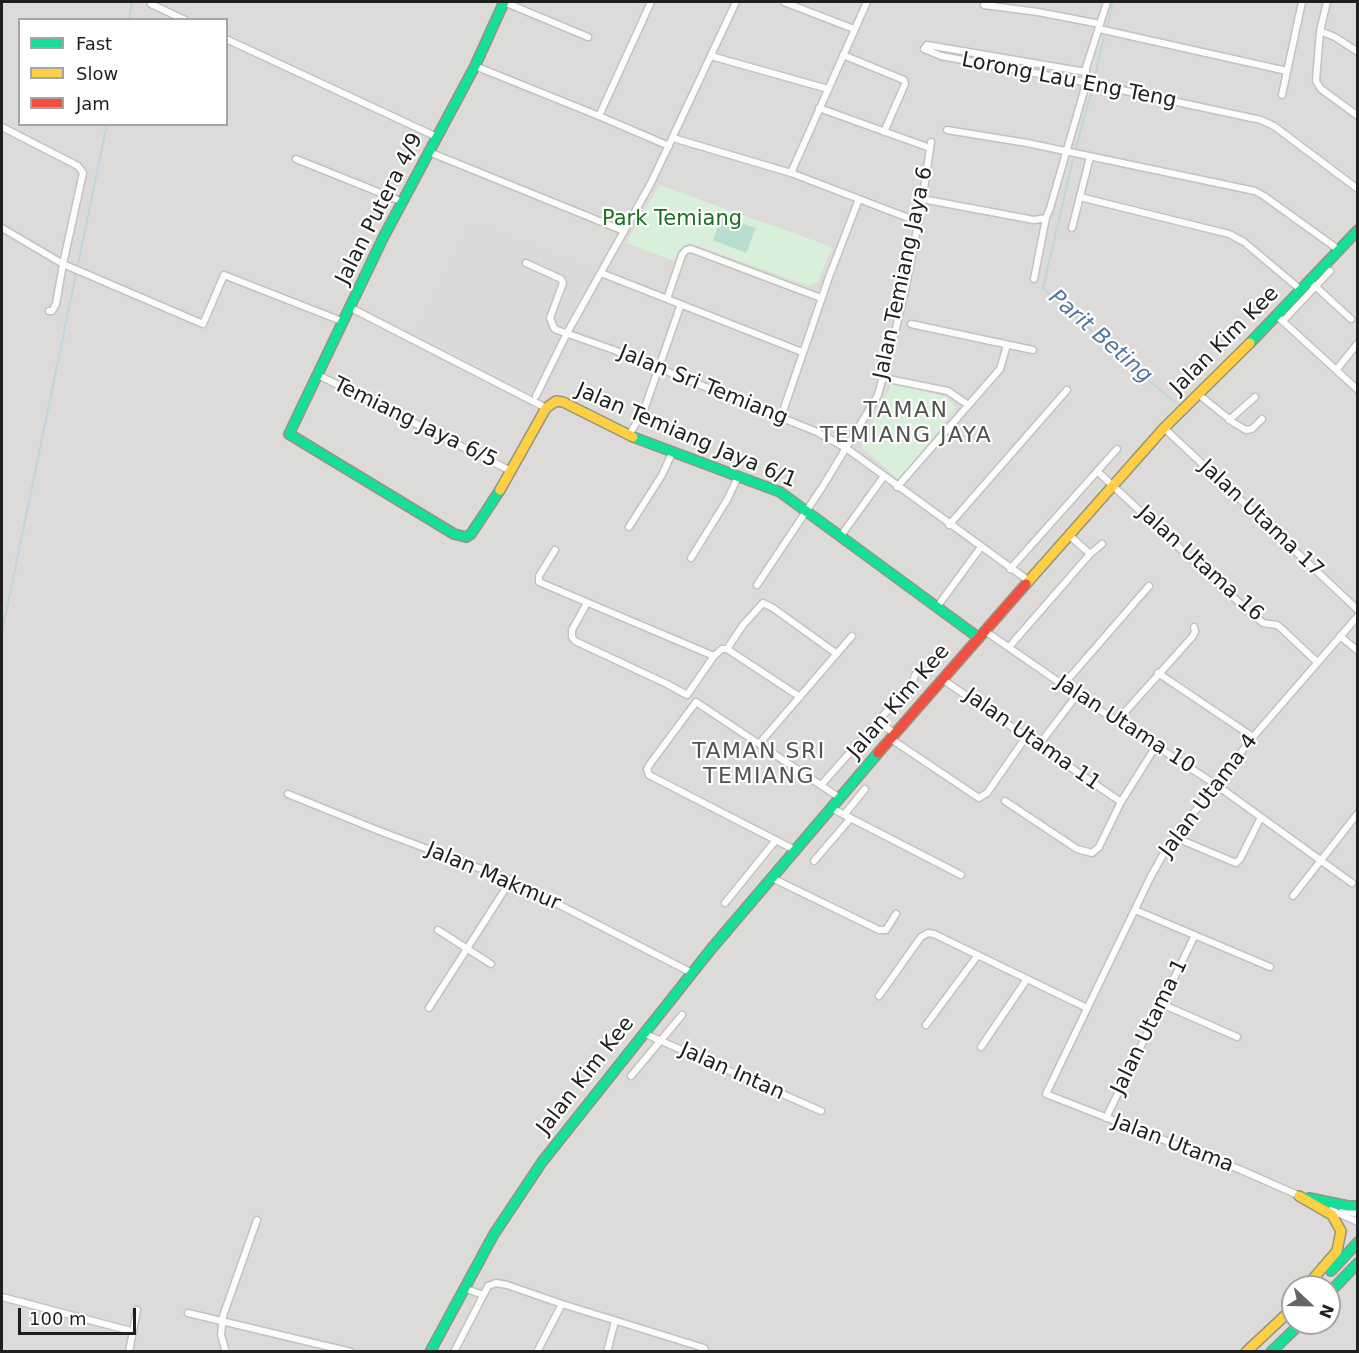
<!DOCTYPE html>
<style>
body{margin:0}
#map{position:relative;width:1359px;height:1353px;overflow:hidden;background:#ecebe8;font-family:"DejaVu Sans",sans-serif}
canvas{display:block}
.frame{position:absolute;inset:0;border:3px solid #1f1f1f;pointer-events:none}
.legend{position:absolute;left:18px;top:18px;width:210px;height:108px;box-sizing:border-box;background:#fff;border:2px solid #a5a5a5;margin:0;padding:8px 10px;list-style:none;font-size:18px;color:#1f1f1f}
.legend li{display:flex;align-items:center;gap:12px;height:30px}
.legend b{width:30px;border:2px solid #a5a5a5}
.north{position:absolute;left:1281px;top:1275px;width:60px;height:60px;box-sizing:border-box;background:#fff;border:2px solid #a5a5a5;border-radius:50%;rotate:112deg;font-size:16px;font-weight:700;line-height:24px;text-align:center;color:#1f1f1f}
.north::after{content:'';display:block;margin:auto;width:21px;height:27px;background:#676665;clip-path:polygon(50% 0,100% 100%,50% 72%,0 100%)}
.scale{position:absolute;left:18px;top:1308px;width:118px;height:27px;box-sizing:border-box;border:3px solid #1f1f1f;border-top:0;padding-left:8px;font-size:18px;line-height:21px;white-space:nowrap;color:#1f1f1f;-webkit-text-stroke:4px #fff;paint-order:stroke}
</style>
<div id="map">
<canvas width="1359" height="1353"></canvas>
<div class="frame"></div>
<ul class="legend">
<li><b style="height:8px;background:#16e098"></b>Fast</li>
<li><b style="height:8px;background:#ffcf43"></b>Slow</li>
<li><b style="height:8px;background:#f24e42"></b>Jam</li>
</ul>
<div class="north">N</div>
<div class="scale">100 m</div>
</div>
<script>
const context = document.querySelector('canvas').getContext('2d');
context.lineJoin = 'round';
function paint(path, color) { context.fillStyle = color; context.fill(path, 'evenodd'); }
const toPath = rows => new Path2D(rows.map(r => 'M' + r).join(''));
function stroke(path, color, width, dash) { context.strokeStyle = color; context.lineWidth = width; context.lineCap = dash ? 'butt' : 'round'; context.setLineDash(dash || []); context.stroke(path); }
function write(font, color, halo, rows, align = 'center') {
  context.font = font + ' "DejaVu Sans",sans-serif'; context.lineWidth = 4.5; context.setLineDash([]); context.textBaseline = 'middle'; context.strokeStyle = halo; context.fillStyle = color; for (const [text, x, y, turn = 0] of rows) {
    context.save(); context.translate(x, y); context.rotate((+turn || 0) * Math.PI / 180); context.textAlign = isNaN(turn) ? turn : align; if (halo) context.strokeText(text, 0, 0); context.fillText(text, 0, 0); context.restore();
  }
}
paint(toPath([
 [2,2,1357,2,1357,1351,2,1351],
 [20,20,226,20,226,124,20,124],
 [1293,1287,1329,1287,1329,1323,1293,1323]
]), '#dcdbd9');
paint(toPath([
 [474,225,590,272,534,389,420,330]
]), '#dbdad9');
paint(toPath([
 [659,185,832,247,818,282,809,286,690,243,678,251,674,261,626,243],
 [892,383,947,397,956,408,899,480,861,447]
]), '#d8efd9');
paint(toPath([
 [722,216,756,228,746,253,713,240]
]), '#b8dece');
stroke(toPath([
 [129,20,132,2],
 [1107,27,1113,2],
 [1094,80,1104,37],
 [1076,148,1091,93],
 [1073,159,1043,288,1135,369,1175,402],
 [2,632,107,124]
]), '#bfd6dc', 2);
const street = toPath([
 [504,2,588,37],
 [784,2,854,29],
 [1327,2,1320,31,1316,81,1321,89,1358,116],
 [151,4,185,20],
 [1100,24,1107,2],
 [1099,29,1287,71],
 [1320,31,1335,37,1358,52],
 [226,39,437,137],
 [843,55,904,80,905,84,884,132],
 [711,56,828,89],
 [475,66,599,116,669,146],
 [1086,72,927,45,924,49,941,56,1084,82,1261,120,1274,126,1358,189],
 [1282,95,1302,2],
 [819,108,930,148],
 [599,116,651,2],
 [2,127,78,166,83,173,63,264,56,304,52,311,49,311],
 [947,130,1027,143,1255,191,1264,196,1339,250],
 [673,138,791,173,919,222],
 [429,152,624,231],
 [296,159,403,202],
 [791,173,867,2],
 [1080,197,1229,234,1244,242,1301,290],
 [922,199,1034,220,1046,218,1050,208,1084,91,1086,68,1100,24,1038,12,984,5],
 [2,228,63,264,203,324,224,275,344,322],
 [1072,228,1090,157],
 [526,263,561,279,563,283,550,318,554,328,557,330,614,350,817,432,846,448,1029,581],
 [601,273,802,352],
 [1034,279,1046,218],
 [1314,285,1351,319],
 [667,299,682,255,686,250,691,249,821,298],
 [351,308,546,408],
 [1277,316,1358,390],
 [1283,321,1330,271],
 [911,324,1033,350],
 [1337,369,1358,343],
 [318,375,511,471],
 [883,378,948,391,968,405],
 [1198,394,1234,423,1246,430,1252,429,1262,419],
 [536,396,567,333,651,183,736,2],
 [781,417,829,277,859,199],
 [1229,420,1255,397],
 [1164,428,1358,610],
 [629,435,644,410,681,304],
 [1097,471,1227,592,1263,623,1277,625,1282,629,1317,662],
 [897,487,1000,369,1007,345],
 [949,525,1067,390],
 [629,527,662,475,672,453],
 [1069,535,1090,554],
 [840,537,884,476],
 [555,550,539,576,539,582,709,654,714,656,722,649,727,649],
 [691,558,727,500,738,477],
 [1010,569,1117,449],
 [757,585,823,486,878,395,896,328,906,286,921,208,931,142],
 [587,603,572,630,572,637,575,641,667,684,687,695,714,656],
 [937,607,981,547],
 [985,631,1095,707,1215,784,1352,883],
 [1340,636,1358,651],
 [1009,647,1090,554,1102,544],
 [727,649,743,625,763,603,773,608,837,654],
 [727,649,800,697],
 [1158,673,1253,737],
 [942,679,1121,802],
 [1063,685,1149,586],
 [878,721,895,734],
 [1117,721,1193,636,1195,632,1194,627],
 [891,739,979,798,987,793,1026,737],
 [759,744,852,636],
 [1038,746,1077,695],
 [821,785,913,682,915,675],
 [288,794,382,832,511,880,692,973],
 [1005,801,1077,849,1092,853,1099,847,1121,802,1156,746],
 [831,808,961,875],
 [844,815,865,789],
 [1174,837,1236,863,1240,859,1261,817],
 [795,850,649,775,647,769,650,764,696,702,840,798],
 [814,861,850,819],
 [772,878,879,930,886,930,896,914],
 [1293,896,1358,813],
 [725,903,776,840],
 [1135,910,1270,967],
 [438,930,491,964],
 [879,996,921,937,928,933,934,934,1087,1008],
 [1162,1004,1237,1037],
 [429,1008,511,880],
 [926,1025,978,955],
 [643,1033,821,1111],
 [981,1047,1027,979],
 [631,1076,682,1015],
 [1106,1118,1195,935],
 [1300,1196,1241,1170,1046,1094,1151,876,1169,844,1253,737,1358,616],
 [1331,1210,1358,1222],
 [1343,1210,1358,1214],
 [464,1288,483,1295],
 [2,1297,131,1331],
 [188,1313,351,1352],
 [129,1352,137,1310],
 [226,1352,221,1335,223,1316,257,1220],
 [454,1352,488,1286,496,1283,507,1285,562,1304,704,1348,706,1352],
 [537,1352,562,1304],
 [607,1352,615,1321]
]);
const fast = toPath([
 [1250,343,1358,230],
 [633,437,780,492,979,638],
 [500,490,471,534,466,537,454,534,289,434,383,238,475,66,504,2],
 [1309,1198,1348,1206,1358,1206],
 [1331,1271,1358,1242],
 [1329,1293,1358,1263],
 [430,1352,494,1234,542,1162,712,948,878,753],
 [1271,1352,1301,1323]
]);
const slow = toPath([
 [500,490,546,408,556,401,563,402,633,437],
 [1026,584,1164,428,1250,343],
 [1299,1196,1332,1215,1341,1231,1337,1251,1306,1287],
 [1246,1352,1293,1308]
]);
const jam = toPath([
 [878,753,1026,584]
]);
stroke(street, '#c2c2c0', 9);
stroke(fast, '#939482', 12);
stroke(slow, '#939482', 12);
stroke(jam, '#939482', 12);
stroke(street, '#fcfcfc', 6);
stroke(fast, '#16e098', 9);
stroke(slow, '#ffcf43', 9);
stroke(jam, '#f24e42', 9);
write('21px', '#1f1f1f', '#fff', [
 ["Lorong Lau Eng Teng",1069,81,11],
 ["Jalan Putera 4/9",380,209,-63],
 ["Jalan Temiang Jaya 6",904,273,-78],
 ["Jalan Kim Kee",1225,341,-45],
 ["Jalan Sri Temiang",703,386,22],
 ["Temiang Jaya 6/5",415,423,26],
 ["Jalan Temiang Jaya 6/1",686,436,23],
 ["Jalan Utama 17",1261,519,43],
 ["Jalan Utama 16",1200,564,42],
 ["Jalan Kim Kee",899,702,-49],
 ["Jalan Utama 10",1125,725,33],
 ["Jalan Utama 11",1032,740,35],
 ["Jalan Utama 4",1209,796,-53],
 ["Jalan Makmur",493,877,23],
 ["Jalan Utama 1",1150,1027,-64],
 ["Jalan Intan",732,1072,24],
 ["Jalan Kim Kee",586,1076,-52],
 ["Jalan Utama",1173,1144,21]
]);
write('21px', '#187120', '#fff', [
 ["Park Temiang",672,220]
]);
write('italic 22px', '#53779c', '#fff', [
 ["Parit Beting",1100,337,41]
]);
context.letterSpacing = '1.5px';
write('22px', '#525252', '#fff', [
 ["TAMAN",906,411],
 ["TEMIANG JAYA",906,436],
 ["TAMAN SRI",759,752],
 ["TEMIANG",759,777]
]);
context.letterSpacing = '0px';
</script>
